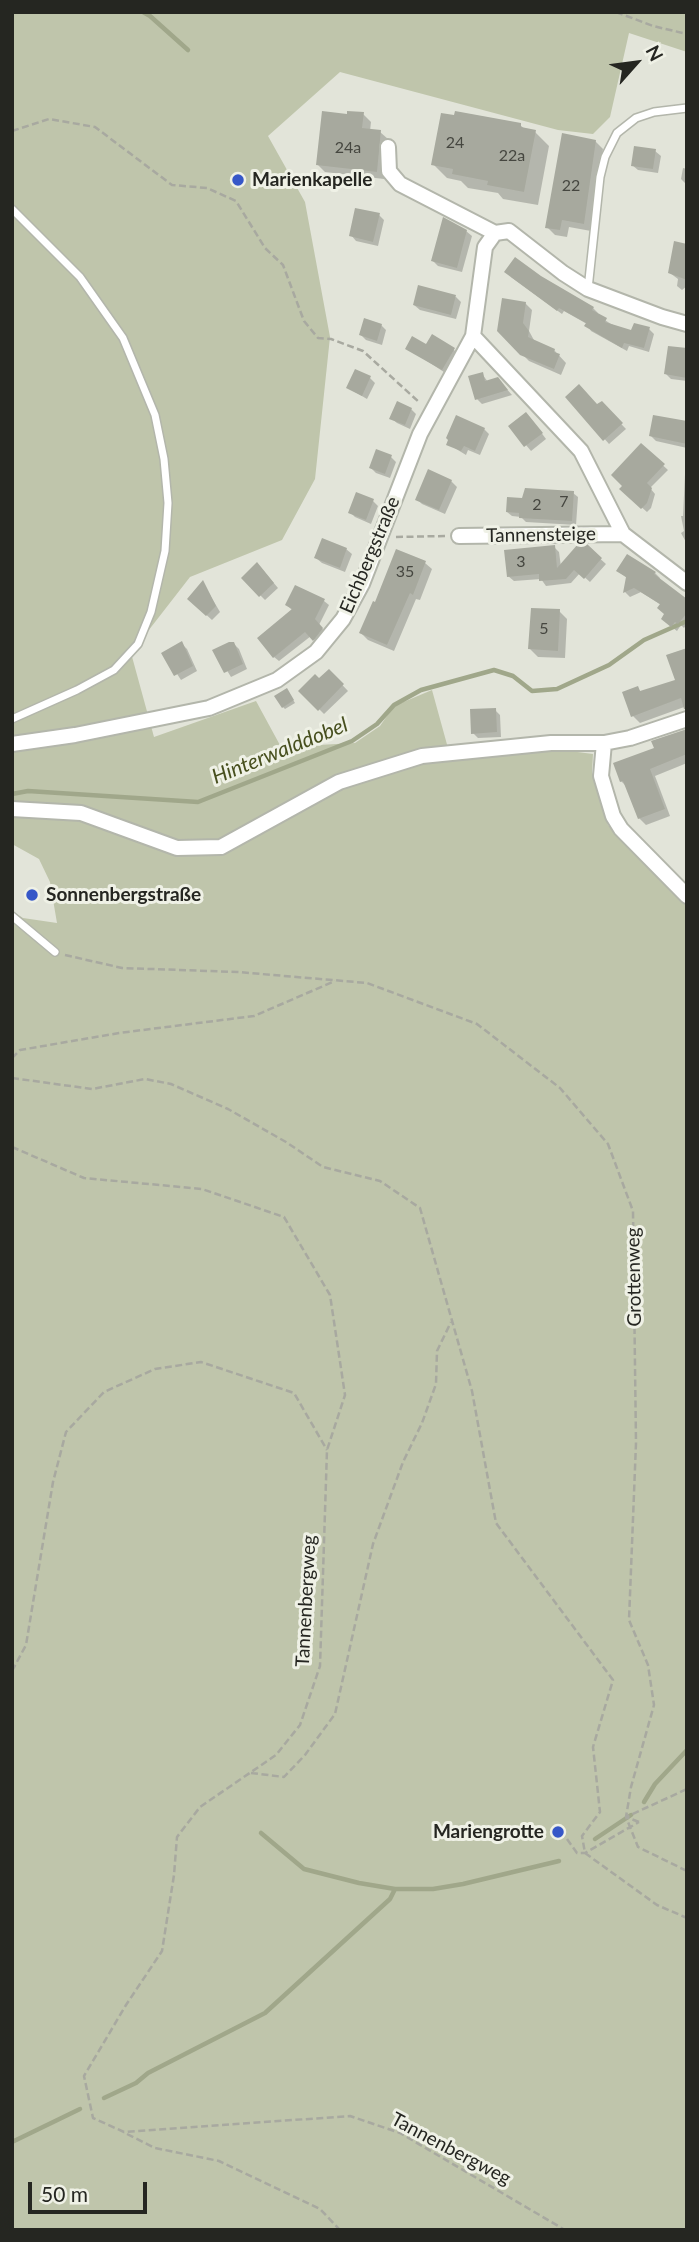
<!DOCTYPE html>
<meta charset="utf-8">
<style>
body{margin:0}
#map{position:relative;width:699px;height:2242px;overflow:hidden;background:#e2e4d9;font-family:Lato,sans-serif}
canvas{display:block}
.frame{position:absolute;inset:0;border:14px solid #252621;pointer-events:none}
.north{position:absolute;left:601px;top:28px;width:70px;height:70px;-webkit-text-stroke:5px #eff1e6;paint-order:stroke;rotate:62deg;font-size:19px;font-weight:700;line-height:28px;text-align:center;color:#252621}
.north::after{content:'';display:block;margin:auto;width:24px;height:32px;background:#252621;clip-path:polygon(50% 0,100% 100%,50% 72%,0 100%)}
.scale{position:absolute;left:28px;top:2182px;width:119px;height:32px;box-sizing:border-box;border:4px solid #252621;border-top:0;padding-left:9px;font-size:21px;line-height:24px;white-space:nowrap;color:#252621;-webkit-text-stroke:5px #eff1e6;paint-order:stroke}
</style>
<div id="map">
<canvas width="699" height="2242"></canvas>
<div class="frame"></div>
<div class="north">N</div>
<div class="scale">50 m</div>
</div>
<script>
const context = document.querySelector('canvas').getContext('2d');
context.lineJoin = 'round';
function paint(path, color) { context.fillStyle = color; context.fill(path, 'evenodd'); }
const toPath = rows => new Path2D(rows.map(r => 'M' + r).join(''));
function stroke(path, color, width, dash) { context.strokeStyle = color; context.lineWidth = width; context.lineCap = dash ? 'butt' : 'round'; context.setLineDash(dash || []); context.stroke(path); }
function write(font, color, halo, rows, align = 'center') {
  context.font = font + ' Lato,sans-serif'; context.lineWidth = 6; context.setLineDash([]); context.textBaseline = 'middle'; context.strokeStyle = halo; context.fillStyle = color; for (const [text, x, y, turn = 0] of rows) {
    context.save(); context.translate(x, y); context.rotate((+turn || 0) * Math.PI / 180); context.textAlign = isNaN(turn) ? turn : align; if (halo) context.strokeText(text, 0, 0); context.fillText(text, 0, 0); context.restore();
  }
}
paint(toPath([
 [12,12,687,12,687,52,629,33,610,117,593,134,558,130,340,72,268,136,305,202,330,337,315,479,282,540,190,577,131,653,154,737,256,701,281,747,355,743,380,726,394,706,432,690,451,759,554,749,593,754,592,772,608,825,687,902,687,2230,12,2230,12,911,23,918,57,923,50,882,39,859,12,844]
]), '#bfc5ab');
paint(toPath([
 [363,114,371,122,370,131,380,132,388,139,384,179,325,172,318,165,348,116],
 [520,125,526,130,535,132,549,146,538,205,503,199,498,193,468,188,461,181,447,178,433,164],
 [595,141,603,149,591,231,569,227,567,237,555,235,547,227],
 [655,151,661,156,658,173,638,170,632,165],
 [683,168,687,169,687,185,681,179],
 [379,215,384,220,378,246,356,241,351,235],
 [466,231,472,236,462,272,438,266,433,261],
 [687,243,687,286,682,290,677,286,678,279,670,273,683,245],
 [511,277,540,277,593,308,598,313,597,315,611,324,633,333,649,329,654,334,649,352,629,346,627,351,591,331,587,324,564,311,562,314],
 [456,297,461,302,456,319,420,310,414,305],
 [525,303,532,310,529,331,535,342,554,350,566,363,561,375,529,361,499,331],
 [381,325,386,330,382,345,366,340,361,335],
 [427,347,454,350,459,355,447,374,407,348],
 [687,350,687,381,671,379,666,374],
 [482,374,488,382,498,379,512,395,482,404,477,399],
 [370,378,375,383,367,399,348,388],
 [568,397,597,407,601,403,626,429,609,444],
 [411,409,416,414,410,429,397,423,391,418],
 [531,419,546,439,531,451,510,426],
 [687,423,687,448,656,441,651,436],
 [484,429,489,434,480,455,468,450,466,455,448,444],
 [642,446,668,470,650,488,655,494,651,508,647,512,621,489],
 [391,457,396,462,390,478,376,473,371,468],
 [429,472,451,481,457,487,445,514,422,504,417,499],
 [685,474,687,474,687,544,681,533,684,531,681,516,683,516],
 [573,493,578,497,576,525,526,522,521,517,512,516,507,512,523,500],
 [373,501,378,506,371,524,355,517,350,512],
 [586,546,606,564,590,582,580,573,571,583,546,586,541,579,514,581,508,576,554,547,559,552,561,567],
 [346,549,352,554,345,572,322,563,316,558],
 [397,552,425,563,432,569,420,600,416,599,394,651,368,640,361,633,376,604],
 [262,569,278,588,265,600,243,578],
 [618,571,655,573,660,578,659,580,687,601,687,624,684,628,681,625,677,631,668,624,661,605,641,592,630,597,625,592,627,578],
 [203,583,220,612,212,620,189,599],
 [324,601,329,605,319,625,327,634,318,644,311,636,279,661,274,657,293,611,287,605],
 [559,611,567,619,565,658,538,657,530,649],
 [233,643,239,649,247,669,231,677,215,651],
 [182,644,187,649,197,671,181,680,164,654],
 [329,671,348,691,324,714,301,691,319,680],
 [677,681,687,706,640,723,633,716,637,688,641,692],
 [289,693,295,703,285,709,283,707],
 [495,710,500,715,501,737,478,738,473,733],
 [687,731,687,763,655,776,670,816,646,825,639,818,628,788,621,781,656,749]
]), '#0003');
stroke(toPath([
 [143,12,150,16,188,50],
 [12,794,28,791,198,802,352,741,377,724,394,705,421,690,494,670,513,676,532,691,557,689,609,665,644,640,687,621],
 [644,1802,655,1784,687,1750],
 [261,1833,304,1869,359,1883,395,1889],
 [595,1839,631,1815],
 [104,2098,136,2083,148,2073,265,2013,390,1899,395,1889,433,1889,463,1884,559,1861],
 [12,2142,80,2109]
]), '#a0a78a', 4.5);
paint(toPath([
 [322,111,347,114,347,111,364,112,362,128,381,130,377,172,316,165],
 [455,111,521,123,521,127,536,130,524,192,487,185,488,181,452,174,453,169,431,165,441,113,454,115],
 [562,133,596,140,584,224,562,220,560,230,545,228],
 [634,146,656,149,653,169,631,166],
 [355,208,380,213,373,242,349,236],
 [443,217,467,230,457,268,431,261],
 [674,241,687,244,687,280,668,273],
 [515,257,541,276,594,307,592,310,607,318,605,322,631,330,634,323,650,327,644,348,624,343,622,348,584,326,586,323,559,308,557,311,504,272],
 [418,285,456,295,451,315,413,305],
 [502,298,526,302,523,323,529,331,528,337,555,349,554,352,560,354,554,369,520,355,497,331],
 [364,318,382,324,377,341,359,335],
 [432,334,455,348,442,370,405,349,412,336,426,344],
 [668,346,687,348,687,378,664,374],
 [355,369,371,376,362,396,346,388],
 [483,372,485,381,498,377,508,390,475,400,468,376],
 [579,384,597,404,602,401,623,423,603,441,565,397],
 [397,401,412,408,405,425,389,419],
 [526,412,543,433,524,447,508,426],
 [456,415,485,428,475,451,464,446,461,451,446,445,448,440,446,438],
 [653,415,687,421,687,444,649,436],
 [641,443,665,464,647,483,652,488,647,503,641,509,619,489,622,486,611,475],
 [376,449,392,455,385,474,369,468],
 [428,469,452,480,439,510,415,500],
 [525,488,574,491,572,521,519,518,519,513,506,512,507,497,522,498],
 [356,492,374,499,366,520,348,513],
 [322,538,347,548,340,568,314,558],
 [578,544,587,544,602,558,584,579,574,570,566,579,539,581,539,574,507,577,504,550,555,545,557,568],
 [396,549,426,561,413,595,410,593,387,645,359,633,373,601,375,602],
 [627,554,656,572,654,574,687,599,687,613,678,624,675,622,671,627,661,619,664,614,657,608,660,604,634,588,623,593,626,577,616,571],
 [257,562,274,583,259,597,241,578],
 [203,580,216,606,206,616,187,599],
 [295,585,325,599,315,619,323,628,313,641,305,632,273,658,257,638,292,609,285,605],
 [531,608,560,609,558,651,528,649],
 [182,641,193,666,174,676,161,653],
 [229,642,234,642,243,664,224,673,212,650],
 [687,648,687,709,684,709,681,698,631,717,622,692,638,686,640,691,675,680,666,655],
 [329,669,344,684,318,711,298,691,315,674,319,678],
 [287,688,294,700,282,708,274,696],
 [496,708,497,732,471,734,470,709],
 [687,729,687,754,650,769,665,809,638,819,623,781,620,782,613,763,654,748,651,741]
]), '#a7a99e');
const service = toPath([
 [12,209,80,277,123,338,155,415,164,459,168,503,165,551,151,612,138,644,114,670,77,690,12,719],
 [588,289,600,177,605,157,617,133,636,118,654,112,687,108],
 [12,916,55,952]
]);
const minor = toPath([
 [388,147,389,171,400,184,495,233],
 [473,336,581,451,623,534,687,583],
 [459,536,623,534],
 [604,743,601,776,613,816,621,829,687,896],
 [12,744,75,735,209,708,277,680,316,652,343,619,362,584,420,434,473,336,485,247,495,233,509,231,563,273,588,289,662,317,687,324],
 [12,809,81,813,177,848,221,847,339,782,422,756,551,743,604,743,630,738,687,719]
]);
stroke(service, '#b3b6ab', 10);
stroke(minor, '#b3b6ab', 18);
stroke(toPath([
 [616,12,653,26,687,34],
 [12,131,49,119,95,127,172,185,207,188,236,201,265,248,283,265,304,321,318,338,331,339,363,351,420,403],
 [396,537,445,536],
 [65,955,122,968,238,972,367,983,477,1024,560,1088,608,1144,633,1211,636,1443,629,1620,648,1665,654,1705,631,1787,626,1817,638,1847,687,1871],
 [12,1058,20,1050,119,1033,254,1016,335,981],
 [12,1078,92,1089,145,1079,171,1084,228,1109,286,1142,323,1167,380,1181,420,1208,472,1391,496,1523,613,1680,593,1747,600,1812,582,1836,585,1853,657,1905,687,1918],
 [12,1147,84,1178,202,1189,284,1217,330,1295,345,1395,327,1450,320,1666,300,1725,276,1755,200,1807,177,1837,174,1875,162,1951,126,2005,84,2076,93,2118,124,2132,350,2116,400,2133,565,2230],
 [12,1671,26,1645,53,1482,66,1432,104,1392,155,1369,201,1362,294,1393,327,1450],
 [251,1773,284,1777,305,1755,335,1714,373,1544,403,1462,422,1423,436,1384,437,1351,451,1322],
 [639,1822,626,1817,687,1789],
 [567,1839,577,1853,585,1853,639,1822],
 [127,2134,155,2148,219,2161,320,2209,340,2230]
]), '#a8a9a0', 2.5, [7, 3.5]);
stroke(service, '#fff', 7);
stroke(minor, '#fff', 14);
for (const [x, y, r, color] of [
 [238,180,7,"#3657c8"],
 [32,895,7,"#3657c8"],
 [558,1832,7,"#3657c8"]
]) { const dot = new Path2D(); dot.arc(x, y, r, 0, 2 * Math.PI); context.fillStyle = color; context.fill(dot); stroke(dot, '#eff1e6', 2.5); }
write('16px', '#464740', null, [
 ["24",455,143],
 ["24a",348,148],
 ["22a",512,156],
 ["22",571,186],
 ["7",564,502],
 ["2",537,505],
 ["3",521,562],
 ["35",405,572],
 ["5",544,629]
]);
write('bold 19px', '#252621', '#eff1e6', [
 ["Marienkapelle",252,180],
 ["Sonnenbergstraße",46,895],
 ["Mariengrotte",544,1832,"right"]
], 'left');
write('19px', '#252621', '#eff1e6', [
 ["Tannensteige",541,535,-1],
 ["Eichbergstraße",370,555,-67],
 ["Grottenweg",634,1277,-91],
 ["Tannenbergweg",306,1601,-87],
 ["Tannenbergweg",451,2149,28]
]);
write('italic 21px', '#474f1e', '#eff1e6', [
 ["Hinterwalddobel",280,751,-22]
]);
</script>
